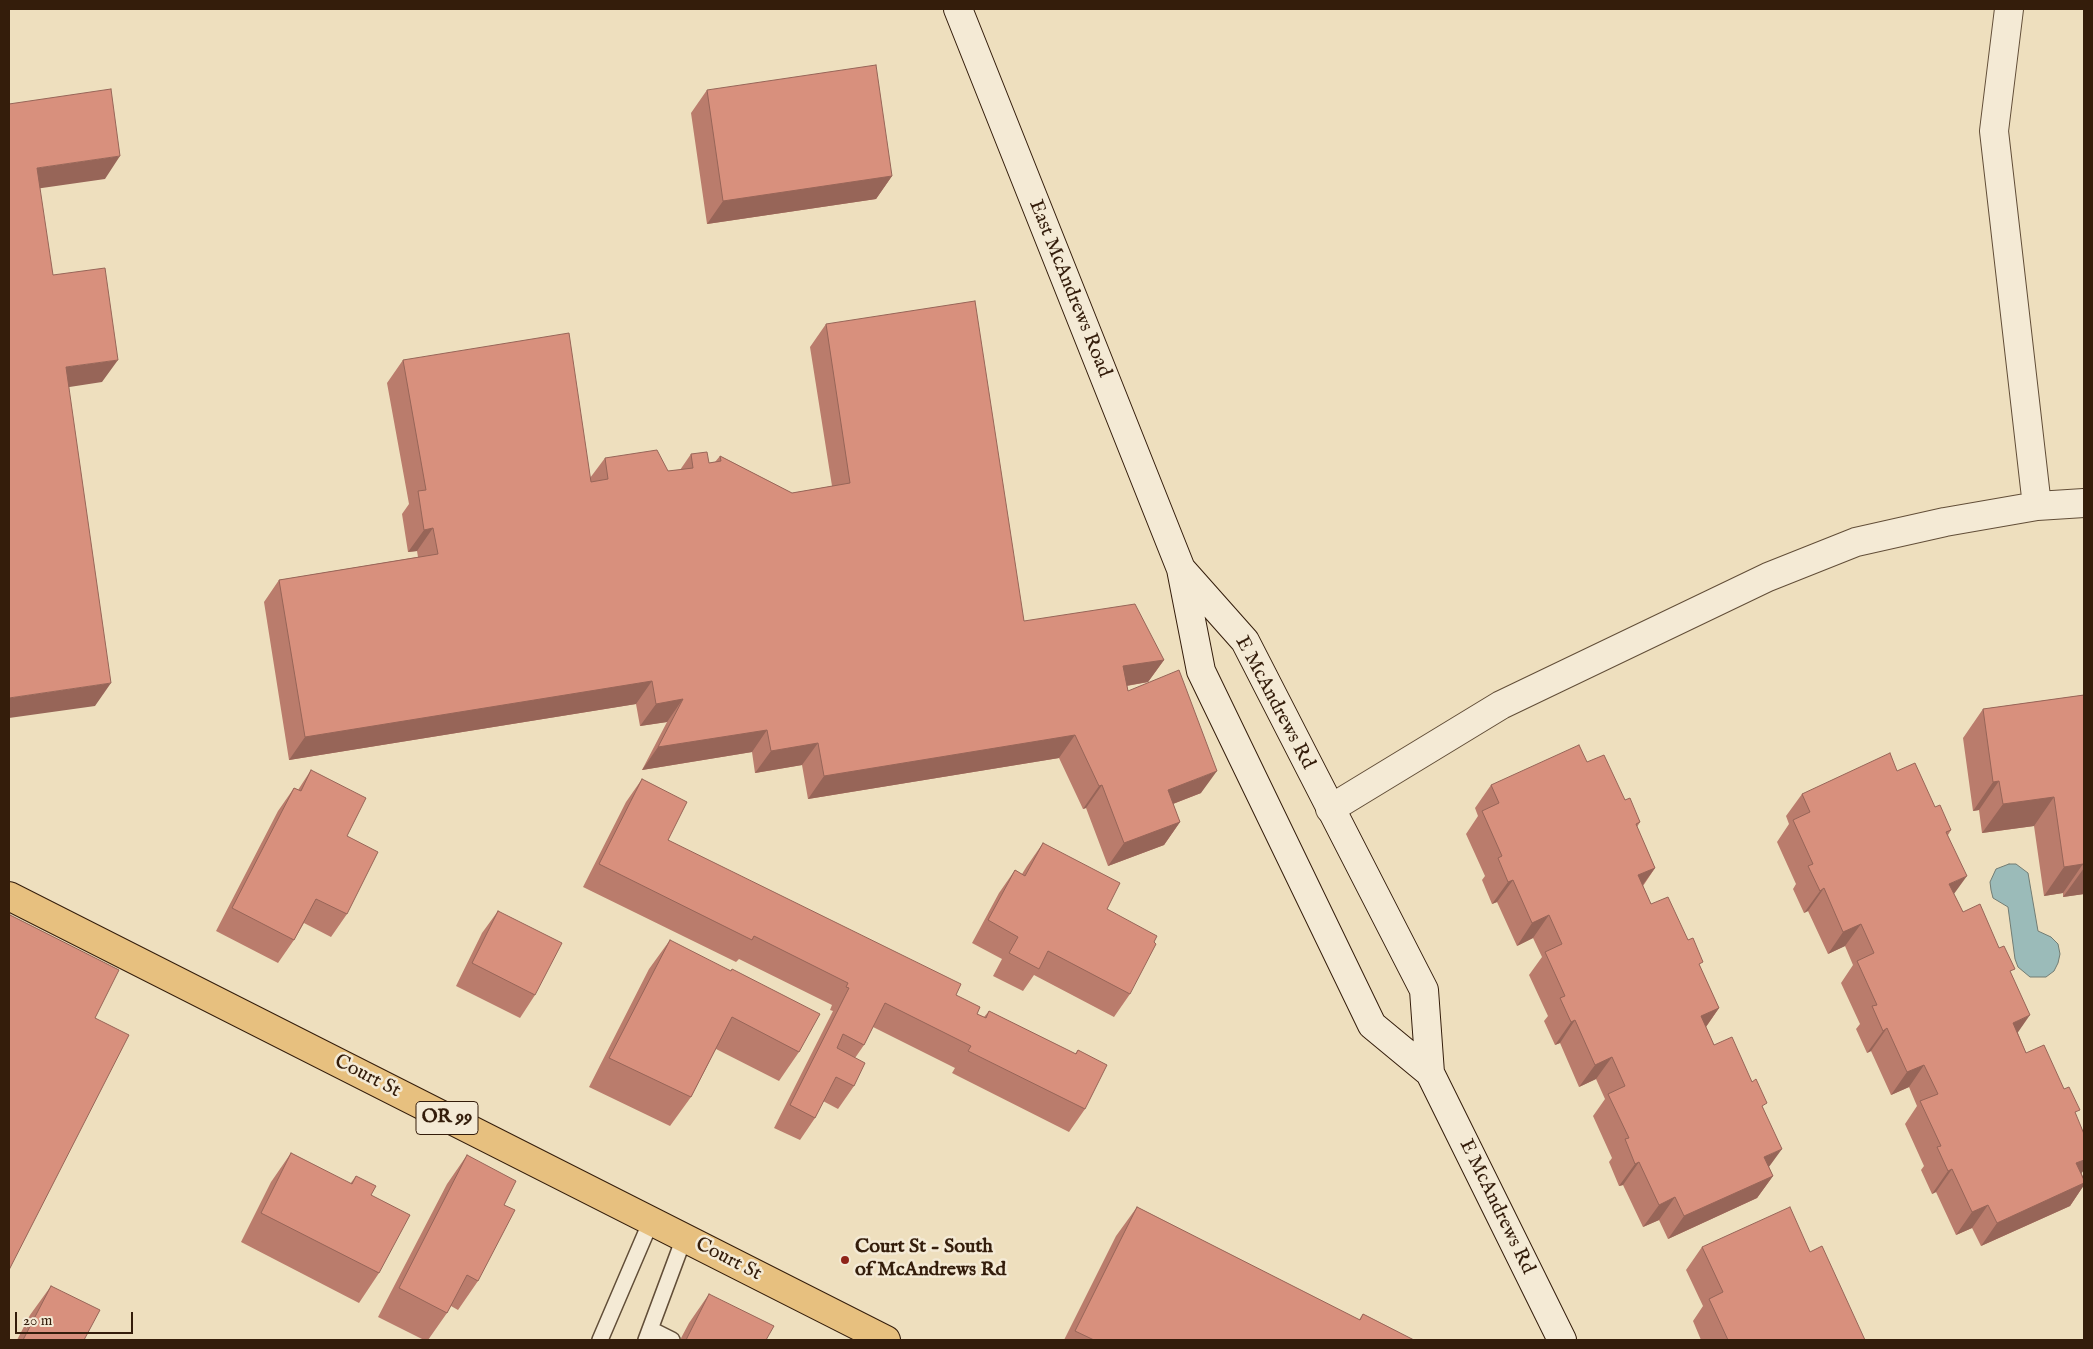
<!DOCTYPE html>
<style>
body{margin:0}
#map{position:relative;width:2093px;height:1349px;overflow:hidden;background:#eedfbe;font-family:"IM FELL English",serif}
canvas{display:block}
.frame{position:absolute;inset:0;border:10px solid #341d0b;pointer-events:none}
.scale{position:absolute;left:15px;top:1312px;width:118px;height:22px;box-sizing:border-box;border:2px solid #341d0b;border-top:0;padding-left:6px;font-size:15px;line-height:18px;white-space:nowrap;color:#341d0b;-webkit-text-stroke:4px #f4ead5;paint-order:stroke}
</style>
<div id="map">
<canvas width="2093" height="1349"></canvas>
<div class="frame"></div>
<div class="scale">20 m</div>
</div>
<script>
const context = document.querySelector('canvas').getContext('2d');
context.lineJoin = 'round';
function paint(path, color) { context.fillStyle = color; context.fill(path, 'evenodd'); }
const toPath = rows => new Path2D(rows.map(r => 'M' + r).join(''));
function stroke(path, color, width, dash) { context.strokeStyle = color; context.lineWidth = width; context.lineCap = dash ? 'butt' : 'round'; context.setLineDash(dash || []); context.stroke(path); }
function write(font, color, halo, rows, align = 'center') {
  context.font = font + ' "IM FELL English",serif'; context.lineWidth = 5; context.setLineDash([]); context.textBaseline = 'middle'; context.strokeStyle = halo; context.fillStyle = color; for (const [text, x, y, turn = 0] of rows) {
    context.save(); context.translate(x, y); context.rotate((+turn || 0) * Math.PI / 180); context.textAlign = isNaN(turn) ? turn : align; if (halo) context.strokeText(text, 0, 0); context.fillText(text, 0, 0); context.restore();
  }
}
const water = toPath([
 [2009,864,2016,864,2028,873,2038,931,2051,937,2058,944,2060,954,2058,963,2054,971,2046,977,2030,977,2018,967,2015,959,2008,907,1993,898,1991,890,1990,882,1996,869,2009,864]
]);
paint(water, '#9bbbb9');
stroke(water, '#727c73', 1);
const lane = toPath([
 [650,1329,672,1340],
 [600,1340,651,1221],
 [646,1340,684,1238]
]);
const street = toPath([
 [2009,9,1994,131,2037,506],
 [1330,809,1501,705,1768,577,1856,542,1945,522,2037,506,2084,503]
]);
const secondary = toPath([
 [958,9,1181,569,1201,671,1372,1025,1430,1073],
 [1182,570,1245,641,1424,990,1430,1073,1562,1340]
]);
const primary = toPath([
 [9,896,886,1340]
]);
stroke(lane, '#624e38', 18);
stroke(street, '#624e38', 30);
stroke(secondary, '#341d0b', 30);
stroke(primary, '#341d0b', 30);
stroke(lane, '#f4ead5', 15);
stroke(street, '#f4ead5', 28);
stroke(secondary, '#f4ead5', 28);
stroke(primary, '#e7c07f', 28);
paint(toPath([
 [707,90,892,176,876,199,707,224,691,113],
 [826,324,1024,621,1164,660,1148,682,1127,686,1128,691,1201,793,1173,804,1180,822,1164,845,1108,866,1086,808,1083,809,1059,758,808,799,802,765,755,773,752,752,642,770,667,722,640,726,636,704,289,760,264,602,279,580,418,557,417,551,408,552,402,514,409,504,387,383,403,360,590,478,605,458,668,471,680,470,691,454,709,463,715,462,720,456,792,493,832,486,810,347],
 [2084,695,2084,894,2063,897,2063,893,2044,896,2034,826,1982,833,1979,810,1973,811,1963,738,1983,709],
 [1587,762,1625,800,1640,822,1637,827,1655,868,1643,886,1651,904,1700,967,1719,1008,1706,1027,1714,1045,1763,1108,1769,1167,1773,1176,1757,1198,1668,1239,1659,1220,1643,1227,1623,1185,1619,1186,1609,1162,1612,1158,1593,1116,1605,1099,1596,1079,1579,1087,1560,1043,1555,1045,1544,1021,1548,1016,1529,975,1542,957,1533,938,1517,946,1497,902,1492,904,1482,880,1485,876,1466,834,1478,816,1475,808,1491,785],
 [311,770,347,836,347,914,331,937,304,923,294,940,278,963,216,931,278,811,294,788,298,790],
 [1897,771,1935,807,1951,830,1948,835,1954,894,1963,912,2011,974,2018,1033,2026,1053,2076,1116,2082,1174,2084,1180,2084,1185,2070,1206,1981,1246,1972,1228,1956,1235,1936,1192,1932,1194,1921,1170,1924,1166,1905,1124,1917,1106,1909,1087,1891,1095,1871,1051,1867,1053,1856,1029,1860,1024,1841,983,1853,965,1845,946,1828,954,1808,911,1804,913,1793,889,1796,884,1777,842,1789,824,1786,816,1802,794],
 [642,779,668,840,956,995,977,1014,984,1017,989,1011,1075,1054,1078,1050,1085,1109,1069,1132,952,1073,955,1068,873,1027,864,1045,855,1058,854,1086,838,1109,823,1101,815,1118,800,1140,774,1128,833,1011,830,1010,832,1005,739,959,736,962,583,887,626,802],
 [1043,843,1107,909,1130,994,1114,1017,1034,975,1023,991,993,976,1002,959,972,943,999,893,1015,870,1022,874,1027,866],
 [498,911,535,995,520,1018,456,986,482,933],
 [670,940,799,1052,779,1081,716,1049,691,1097,670,1126,589,1087,649,969],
 [291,1153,350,1184,356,1176,371,1195,379,1273,359,1303,241,1242,271,1182],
 [467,1155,504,1205,478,1281,458,1310,451,1306,447,1313,428,1340,424,1340,378,1317,447,1184],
 [1137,1207,1359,1320,1363,1314,1414,1340,1064,1340,1116,1236],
 [1702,1247,1810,1252,1865,1340,1701,1340,1693,1321,1703,1306,1686,1270],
 [51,1286,84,1340,17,1340,30,1315],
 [709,1294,766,1340,680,1340,689,1323]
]), '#ba7c6c');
paint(toPath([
 [120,156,105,179,21,191,37,168],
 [892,176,876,199,707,224,723,201],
 [118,360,102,382,50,390,66,367],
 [433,528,417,551,408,552,424,530],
 [1164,660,1148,682,1107,689,1123,666],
 [652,681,636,704,289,760,305,737],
 [111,683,95,706,9,718,9,698],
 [683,699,667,722,640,726,656,704],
 [767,730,752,752,642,770,658,747],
 [1075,735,1059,758,808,799,824,776],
 [818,743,802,765,755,773,771,751],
 [1217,771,1201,793,1152,812,1168,790],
 [1999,781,1979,810,1973,811,1993,782],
 [1102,785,1086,808,1083,809,1099,786],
 [2054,797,2034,826,1982,833,2003,804],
 [1180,822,1164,845,1108,866,1124,843],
 [2083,864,2063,893,2044,896,2064,867],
 [1655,868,1639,890,1638,875],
 [2084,868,2084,894,2063,897],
 [1967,876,1951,898,1949,884],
 [1513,880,1497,902,1492,904,1508,882],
 [1824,888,1808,911,1804,913,1820,891],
 [1549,915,1533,938,1517,946,1532,923],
 [1861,924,1845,946,1828,954,1843,932],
 [1719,1008,1703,1031,1701,1016],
 [2030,1015,2014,1038,2013,1023],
 [1575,1020,1560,1043,1555,1045,1571,1022],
 [1887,1028,1871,1051,1867,1053,1883,1031],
 [1612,1057,1596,1079,1579,1087,1595,1065],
 [1924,1065,1909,1087,1891,1095,1907,1072],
 [1782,1149,1766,1171,1764,1157],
 [2084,1160,2084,1170,2078,1178,2076,1163],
 [1639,1162,1623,1185,1619,1186,1635,1164],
 [1952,1169,1936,1192,1932,1194,1948,1171],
 [1773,1176,1757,1198,1668,1239,1684,1216],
 [2084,1183,2084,1185,2070,1206,1981,1246,1997,1223],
 [1675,1197,1659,1220,1643,1227,1659,1205],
 [1988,1205,1972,1228,1956,1235,1972,1212]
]), '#976558');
const building = toPath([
 [876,65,892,176,723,201,707,90,876,65],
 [111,89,120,156,37,168,53,275,105,268,118,360,66,367,111,683,9,698,9,104,111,89],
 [975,301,1024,621,1135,604,1164,660,1123,666,1128,691,1179,670,1217,771,1168,790,1180,822,1124,843,1102,785,1099,786,1075,735,824,776,818,743,771,751,767,730,658,747,683,699,656,704,652,681,305,737,279,580,438,554,433,528,424,530,418,491,426,490,403,360,569,333,591,482,608,479,605,458,657,450,668,471,693,468,691,454,707,452,709,463,721,461,720,456,792,493,850,483,826,324,975,301],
 [2084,695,2084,868,2083,864,2064,867,2054,797,2003,804,1999,781,1993,782,1983,709,2084,695],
 [1579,745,1587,762,1604,755,1625,800,1630,798,1640,822,1636,824,1655,868,1638,875,1651,904,1668,897,1688,940,1693,938,1703,962,1699,964,1719,1008,1701,1016,1714,1045,1732,1037,1752,1082,1756,1079,1767,1103,1762,1106,1782,1149,1764,1157,1773,1176,1684,1216,1675,1197,1659,1205,1639,1162,1635,1164,1625,1139,1629,1138,1608,1094,1625,1086,1612,1057,1595,1065,1575,1020,1571,1022,1560,998,1565,996,1545,952,1562,944,1549,915,1532,923,1513,880,1508,882,1498,858,1502,856,1482,811,1499,803,1491,785,1579,745],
 [1890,753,1897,771,1915,763,1935,807,1940,805,1951,830,1946,832,1967,876,1949,884,1963,912,1980,904,1999,948,2004,946,2015,969,2010,971,2030,1015,2013,1023,2026,1053,2044,1045,2064,1089,2069,1087,2080,1110,2075,1112,2084,1134,2084,1160,2076,1163,2084,1180,2084,1183,1997,1223,1988,1205,1972,1212,1952,1169,1948,1171,1937,1147,1941,1146,1920,1101,1938,1094,1924,1065,1907,1072,1887,1028,1883,1031,1872,1006,1877,1005,1857,961,1874,953,1861,924,1843,932,1824,888,1820,891,1808,866,1813,864,1793,820,1810,812,1802,794,1890,753],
 [311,770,366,798,347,836,378,852,347,914,316,899,294,940,232,908,294,788,301,791,311,770],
 [642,779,687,802,668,840,961,984,956,995,980,1007,977,1014,986,1018,989,1011,1076,1054,1078,1050,1107,1065,1085,1109,968,1051,971,1046,885,1003,864,1045,843,1034,837,1048,865,1063,854,1086,836,1077,815,1118,790,1105,849,988,846,987,848,983,754,936,752,940,599,864,642,779],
 [1043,843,1120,883,1107,909,1157,936,1154,942,1156,944,1130,994,1048,951,1039,969,1009,953,1018,937,988,920,1015,870,1025,876,1043,843],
 [498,911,562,943,535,995,472,963,498,911],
 [10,915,119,970,95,1018,129,1035,9,1270,9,918,10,915],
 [670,940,731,971,732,969,820,1014,799,1052,732,1017,691,1097,609,1058,670,940],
 [291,1153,352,1184,356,1176,376,1186,371,1195,410,1215,379,1273,261,1213,291,1153],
 [467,1155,516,1181,504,1205,515,1210,478,1281,467,1275,447,1313,399,1288,467,1155],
 [1137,1207,1360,1320,1363,1314,1414,1340,1094,1340,1075,1331,1137,1207],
 [1790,1207,1810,1252,1822,1246,1865,1340,1728,1340,1709,1299,1723,1292,1702,1247,1790,1207],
 [51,1286,100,1310,84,1340,23,1340,51,1286],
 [709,1294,774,1326,766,1340,686,1340,709,1294]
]);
paint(building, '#d8907d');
stroke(building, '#976558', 1);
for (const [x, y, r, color] of [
 [845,1260,5,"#8f2418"]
]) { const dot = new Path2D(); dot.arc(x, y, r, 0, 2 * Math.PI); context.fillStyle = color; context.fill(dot); stroke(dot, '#f4ead5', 2); }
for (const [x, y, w] of [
 [447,1118,62]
]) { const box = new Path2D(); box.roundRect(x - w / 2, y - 16.5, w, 33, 4); context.fillStyle = '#f4ead5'; context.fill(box); stroke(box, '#341d0b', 1); }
write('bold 19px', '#341d0b', null, [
 ["OR 99",447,1118]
]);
write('20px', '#341d0b', '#f4ead5', [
 ["East McAndrews Road",1069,289,68],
 ["E McAndrews Rd",1274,703,62],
 ["Court St",367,1077,27],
 ["E McAndrews Rd",1496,1207,64],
 ["Court St",728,1260,27]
]);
write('bold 20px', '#341d0b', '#f4ead5', [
 ["Court St - South",855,1248],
 ["of McAndrews Rd",855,1271]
], 'left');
</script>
